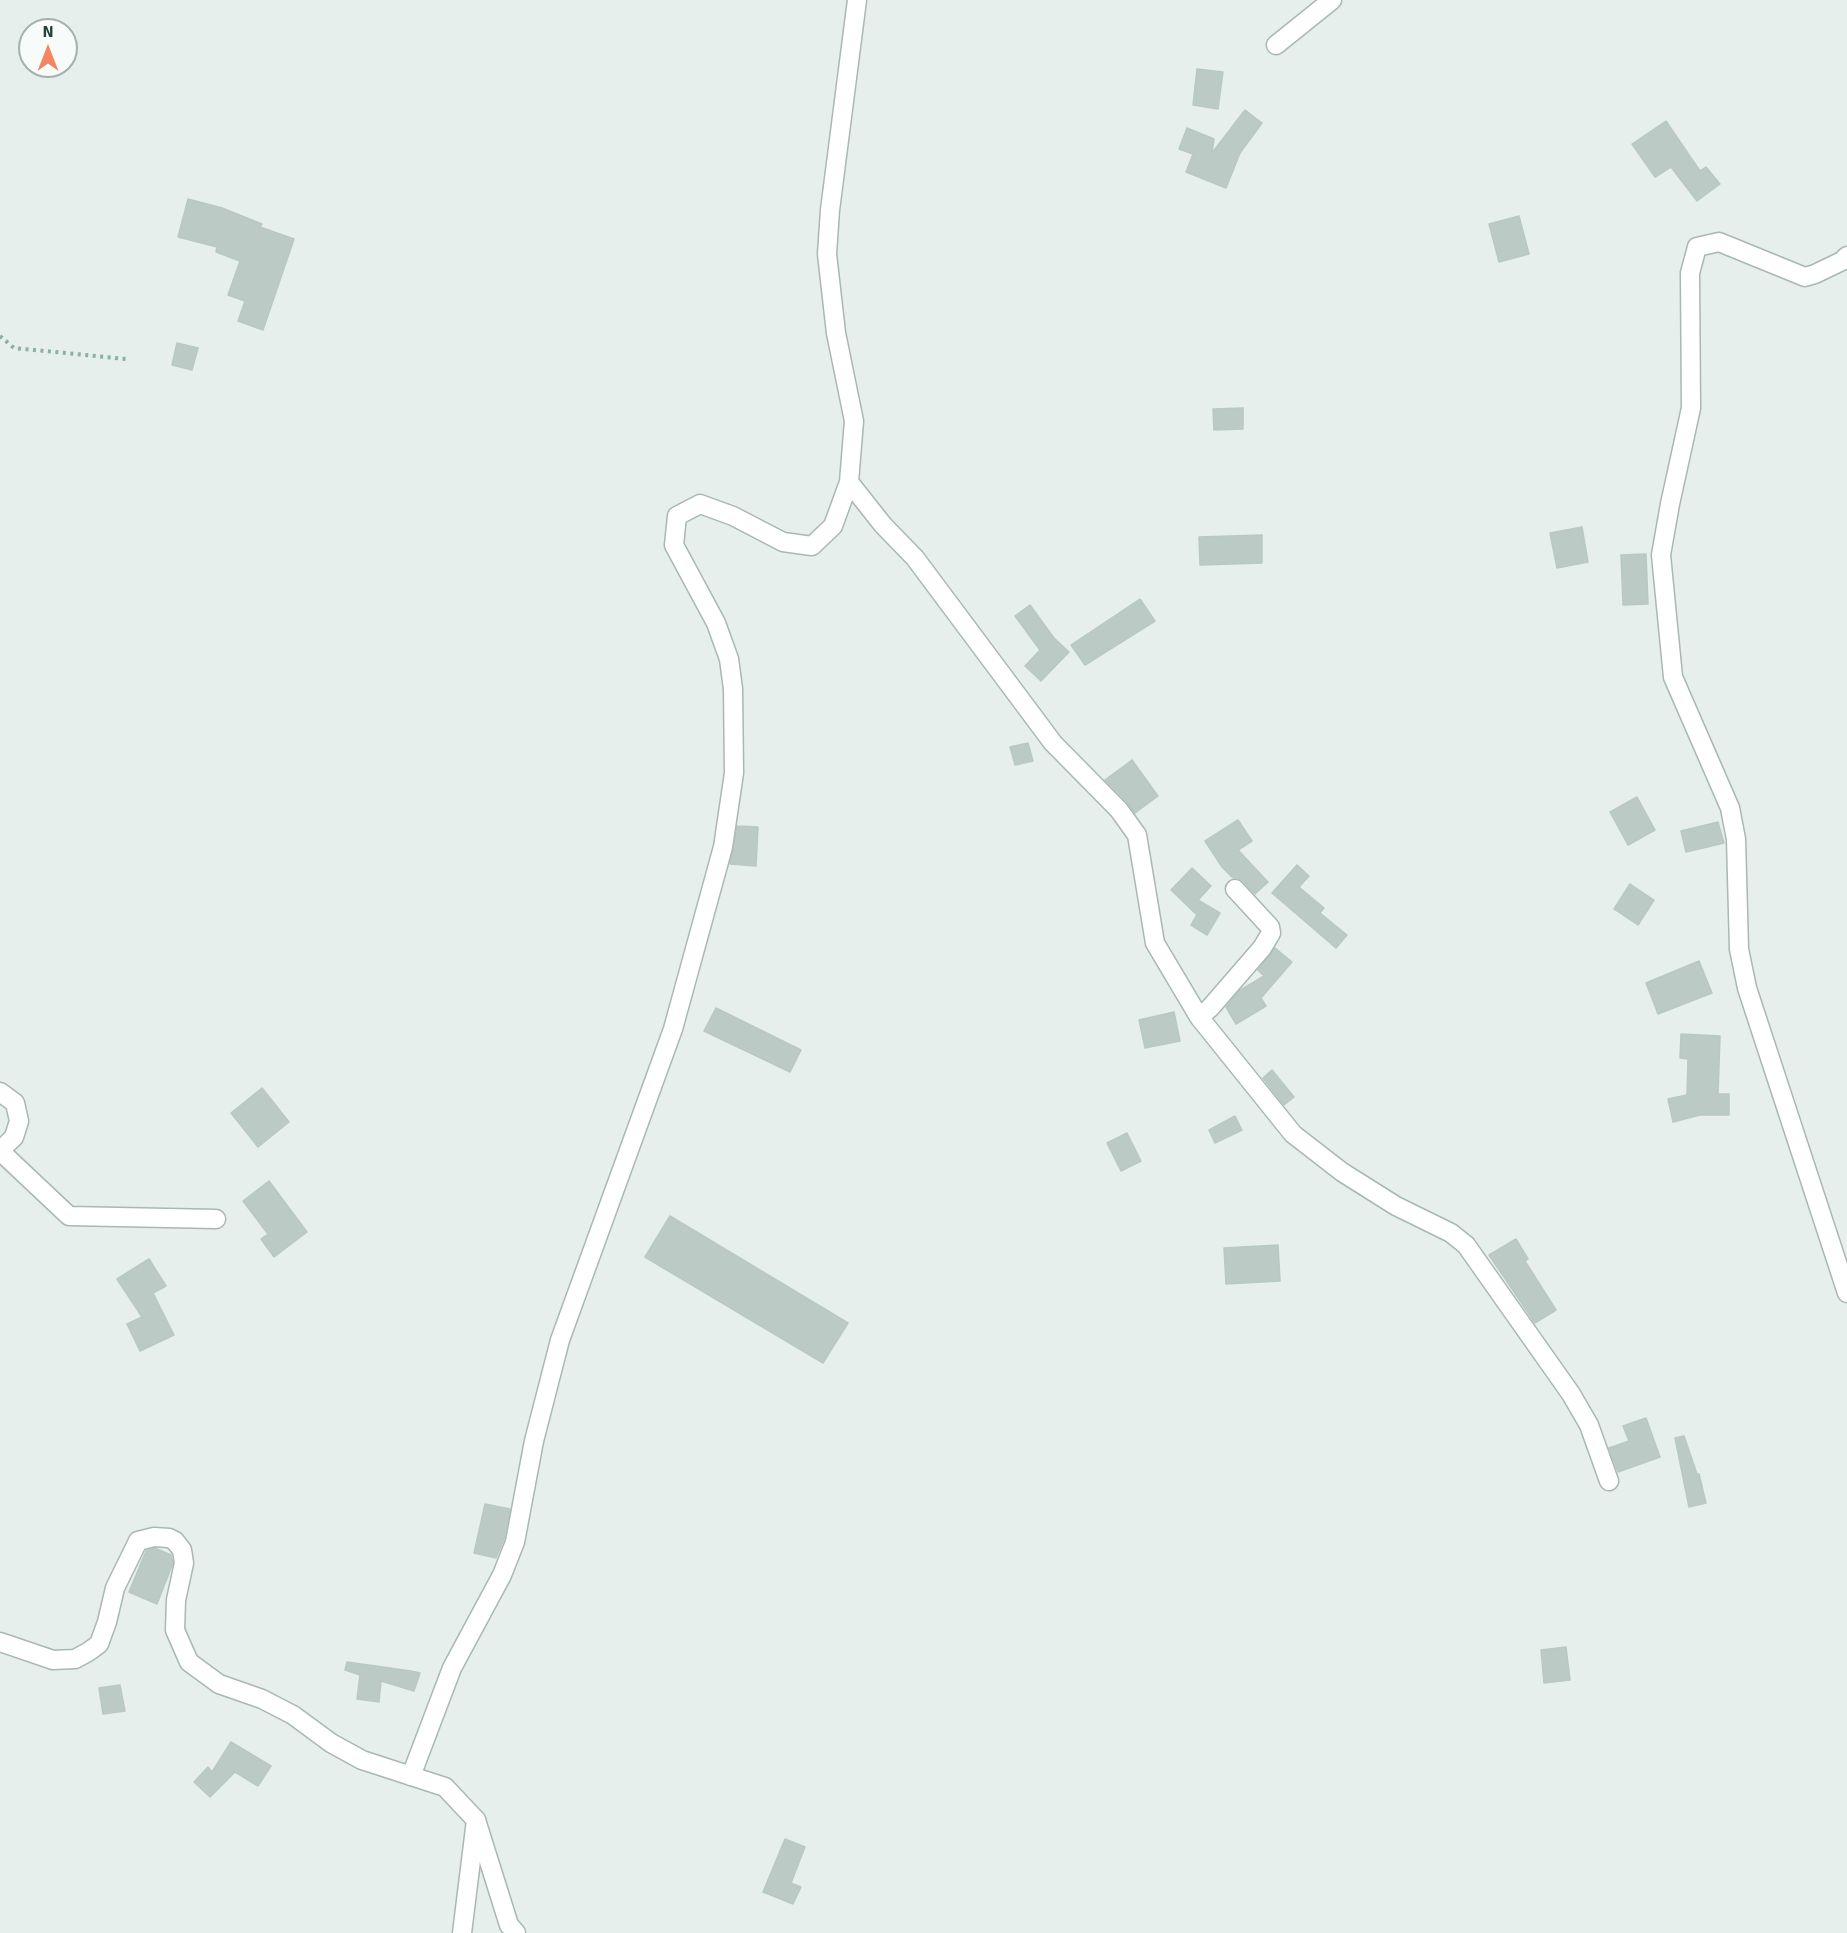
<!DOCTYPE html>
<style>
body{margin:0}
#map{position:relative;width:1847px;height:1933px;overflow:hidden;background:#e6efeb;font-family:Signika,sans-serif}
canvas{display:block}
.north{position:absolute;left:18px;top:18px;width:60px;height:60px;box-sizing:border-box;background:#f7fbf9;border:2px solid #a3b1ad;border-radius:50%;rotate:0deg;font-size:16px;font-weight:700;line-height:24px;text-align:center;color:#24423a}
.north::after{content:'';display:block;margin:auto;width:21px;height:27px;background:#f4845f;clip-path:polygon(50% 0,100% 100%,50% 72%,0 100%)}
</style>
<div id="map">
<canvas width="1847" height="1933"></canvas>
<div class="north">N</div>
</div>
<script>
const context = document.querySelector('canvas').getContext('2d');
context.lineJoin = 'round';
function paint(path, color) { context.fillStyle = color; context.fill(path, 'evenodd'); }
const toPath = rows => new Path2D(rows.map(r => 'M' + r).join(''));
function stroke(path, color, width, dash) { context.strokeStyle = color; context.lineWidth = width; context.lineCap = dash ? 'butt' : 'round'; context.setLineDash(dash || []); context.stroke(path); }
const building = toPath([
 [1197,69,1223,72,1218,109,1193,105,1197,69],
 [1245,110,1262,123,1240,153,1226,188,1186,172,1193,154,1179,149,1187,128,1214,139,1212,153,1245,110],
 [1666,121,1700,171,1706,167,1720,184,1697,201,1671,167,1655,177,1632,144,1666,121],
 [188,199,222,208,262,224,260,227,294,239,263,330,238,321,245,301,228,295,240,261,216,252,217,247,178,237,188,199],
 [1519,216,1529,254,1499,262,1489,224,1519,216],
 [177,343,198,348,192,370,172,365,177,343],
 [1243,408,1243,429,1214,430,1213,409,1243,408],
 [1582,527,1588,562,1557,568,1550,533,1582,527],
 [1262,535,1262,563,1200,565,1199,537,1262,535],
 [1646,554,1648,604,1623,605,1621,555,1646,554],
 [1140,599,1155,621,1085,665,1071,645,1140,599],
 [1030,605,1054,638,1069,652,1041,681,1025,666,1040,650,1015,616,1030,605],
 [1028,743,1033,761,1015,765,1010,747,1028,743],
 [1132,760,1158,796,1135,813,1127,802,1105,780,1132,760],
 [1637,797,1655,830,1628,845,1610,812,1637,797],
 [1238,820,1252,841,1238,850,1268,882,1255,894,1243,881,1238,878,1233,878,1222,867,1205,841,1238,820],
 [1718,822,1724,843,1686,852,1681,831,1718,822],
 [737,826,758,827,756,866,730,864,737,826],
 [1297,865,1309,876,1299,887,1324,908,1320,913,1347,935,1336,948,1272,893,1297,865],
 [1192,868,1211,886,1198,900,1220,913,1207,935,1191,925,1197,915,1171,890,1192,868],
 [1630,884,1654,900,1638,925,1614,909,1630,884],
 [1275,948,1292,962,1261,998,1266,1006,1236,1024,1226,1007,1239,991,1264,976,1258,970,1275,948],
 [1699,961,1712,993,1658,1014,1646,983,1699,961],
 [716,1008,801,1050,790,1072,704,1031,716,1008],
 [1174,1012,1180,1041,1145,1048,1139,1020,1174,1012],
 [1681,1034,1720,1036,1718,1094,1729,1094,1729,1115,1700,1115,1673,1122,1668,1099,1687,1095,1688,1059,1680,1058,1681,1034],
 [1272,1070,1294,1097,1284,1105,1263,1078,1272,1070],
 [262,1088,289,1122,258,1147,231,1113,262,1088],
 [1235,1116,1242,1130,1215,1143,1209,1130,1235,1116],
 [1127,1133,1141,1161,1121,1171,1107,1143,1127,1133],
 [269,1181,307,1232,274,1257,261,1239,268,1234,243,1201,269,1181],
 [670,1216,848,1323,823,1363,645,1257,670,1216],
 [1516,1239,1528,1259,1525,1261,1556,1310,1535,1323,1489,1255,1516,1239],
 [1278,1245,1280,1281,1226,1284,1224,1248,1278,1245],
 [149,1259,166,1286,153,1293,174,1335,140,1351,127,1324,142,1317,117,1279,149,1259],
 [1646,1418,1660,1457,1618,1472,1609,1448,1629,1441,1623,1426,1646,1418],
 [1684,1436,1697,1474,1699,1474,1706,1503,1689,1507,1675,1438,1684,1436],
 [485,1504,510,1509,504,1539,496,1558,474,1553,485,1504],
 [155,1548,171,1555,173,1563,157,1604,129,1592,146,1551,155,1548],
 [1566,1647,1570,1680,1544,1683,1541,1650,1566,1647],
 [347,1662,411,1671,420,1673,414,1691,381,1681,379,1702,357,1699,360,1675,345,1670,347,1662],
 [120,1685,125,1711,103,1714,99,1688,120,1685],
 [231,1742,271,1766,258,1786,235,1772,210,1797,194,1782,208,1767,212,1772,231,1742],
 [785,1839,805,1847,791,1883,801,1887,793,1904,763,1892,785,1839]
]);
paint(building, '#bbcac4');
stroke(building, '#b8c9c2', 1.5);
const minor = toPath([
 [1276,45,1332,0],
 [1847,256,1842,261,1815,274,1805,277,1719,242,1697,247,1690,273,1691,408,1670,504,1661,555,1673,677,1730,808,1736,839,1739,949,1747,988,1847,1293],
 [849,482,883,525,915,558,1053,743,1119,810,1137,835,1155,943,1199,1017,1293,1134,1342,1172,1396,1206,1451,1233,1466,1245,1571,1394,1589,1425,1609,1481],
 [1199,1017,1210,1008,1262,948,1271,933,1270,927,1235,889],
 [0,1092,15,1103,19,1121,14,1137,0,1151],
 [0,1151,69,1216,216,1219],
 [411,1776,452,1668,502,1575,515,1542,534,1441,560,1340,673,1029,723,847,734,773,733,689,729,659,716,623,674,545,677,516,700,504,733,516,783,542,812,546,833,526,849,482,854,421,836,333,827,254,830,210,857,0],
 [462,1933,476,1820]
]);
const tertiary = toPath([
 [0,1642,53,1660,75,1659,88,1652,99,1644,107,1622,115,1588,138,1541,154,1537,169,1538,175,1541,182,1550,184,1563,176,1600,175,1630,189,1662,219,1684,262,1699,293,1715,331,1743,362,1760,445,1787,476,1820,509,1925,516,1933]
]);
stroke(minor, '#a8b8b2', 21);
stroke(tertiary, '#a8b8b2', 21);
stroke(toPath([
 [0,336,14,348,126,359]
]), '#86b3a5', 4, [3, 4.5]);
stroke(minor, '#fff', 18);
stroke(tertiary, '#fff', 18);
</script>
